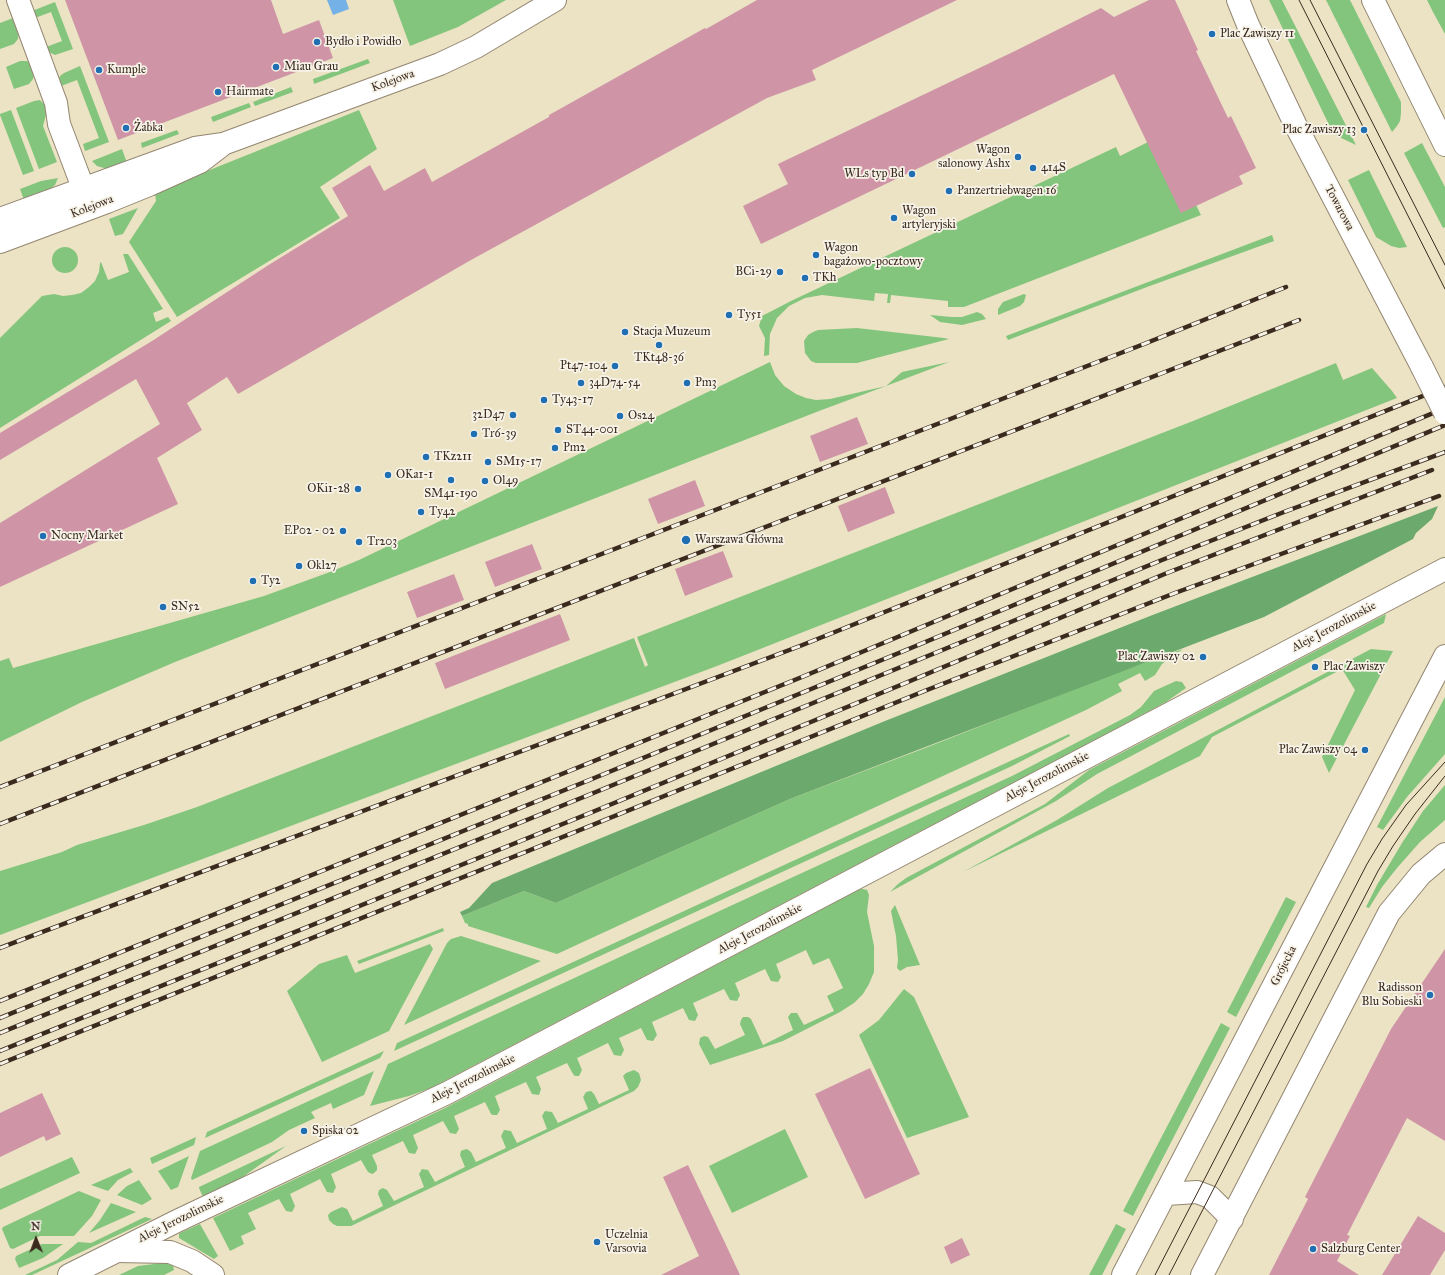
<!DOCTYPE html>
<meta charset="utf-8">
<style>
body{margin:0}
#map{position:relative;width:1445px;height:1275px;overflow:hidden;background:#ebe3c4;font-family:"IM FELL Great Primer",serif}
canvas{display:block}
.north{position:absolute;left:16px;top:1219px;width:40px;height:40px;-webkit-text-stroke:3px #f7f3e8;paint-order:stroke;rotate:359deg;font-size:11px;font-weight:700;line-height:16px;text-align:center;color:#3b2a1e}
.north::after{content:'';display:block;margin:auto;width:14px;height:18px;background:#3b2a1e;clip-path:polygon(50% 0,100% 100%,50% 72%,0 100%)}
</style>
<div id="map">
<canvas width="1445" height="1275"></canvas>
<div class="north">N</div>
</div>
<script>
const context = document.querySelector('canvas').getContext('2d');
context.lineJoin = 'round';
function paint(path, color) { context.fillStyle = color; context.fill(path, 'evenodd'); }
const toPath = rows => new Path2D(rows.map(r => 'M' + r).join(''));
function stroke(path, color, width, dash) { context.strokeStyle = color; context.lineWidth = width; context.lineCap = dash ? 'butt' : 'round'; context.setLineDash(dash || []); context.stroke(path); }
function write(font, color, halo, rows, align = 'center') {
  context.font = font + ' "IM FELL Great Primer",serif'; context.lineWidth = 3.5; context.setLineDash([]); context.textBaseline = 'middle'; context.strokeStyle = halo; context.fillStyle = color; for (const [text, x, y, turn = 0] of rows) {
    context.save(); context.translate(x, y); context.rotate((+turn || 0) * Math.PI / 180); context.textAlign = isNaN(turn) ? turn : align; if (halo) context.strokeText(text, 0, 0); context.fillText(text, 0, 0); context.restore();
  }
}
paint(toPath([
 [393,0,506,0,458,27,410,46],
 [1269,0,1282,0,1356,145,1337,136,1330,127],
 [1326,0,1350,0,1401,102,1401,113,1400,121,1397,126,1392,132],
 [1427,0,1445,0,1445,34,1433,12],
 [55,2,73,49,55,55,49,52,46,47,62,41,51,12,35,18,32,11],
 [13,18,19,32,18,39,14,44,0,49,0,23],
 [368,59,370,63,314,84,313,79],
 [20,61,27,61,32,66,34,75,33,79,29,84,14,89,6,67],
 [80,66,109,142,85,151,83,144,99,138,77,80,61,86,59,80,60,76,64,73],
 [291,87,293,92,255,106,253,102],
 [40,100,46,106,47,111,43,126,57,162,39,169,16,108,34,101],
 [249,103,251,107,213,122,211,117],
 [11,110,34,171,23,175,0,115,0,114],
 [359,110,377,149,320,187,340,218,177,317,129,242,156,201,155,192],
 [177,130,179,134,142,148,141,143],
 [1148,142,1196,205,1201,215,964,307,948,307,948,301,891,295,890,303,887,303,888,294,875,293,874,301,822,295,805,298,789,306,777,318,770,334,769,355,764,356,765,338,759,326,762,316,791,301,1116,147,1120,156],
 [1422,143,1445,187,1445,227,1443,228,1404,153],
 [122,149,127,163,112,168,104,168,97,166,92,161],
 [1369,170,1407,247,1399,248,1391,246,1376,237,1348,180],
 [58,178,55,185,49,190,24,200,20,189,41,181],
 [138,208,123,234,115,236,109,219],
 [1272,235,1274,241,1147,287,1008,340,1006,336],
 '52 260a13 13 0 1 1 26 0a13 13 0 1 1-26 0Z',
 [123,254,128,254,163,309,153,313,156,322,168,317,171,321,0,428,0,338,42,296,54,294,63,296,72,295,81,293,89,287,95,281,99,272,100,263,101,262,108,280,129,272],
 [1024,294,1026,295,1024,302,1020,306,998,315,998,309,1003,302],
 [977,312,982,314,986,319,962,325,940,322,930,315,952,317,962,317],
 [857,328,944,338,949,339,857,363,816,363,811,361,805,353,804,341,808,335,813,332,818,330],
 [770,362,775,375,784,386,796,394,806,398,816,400,830,399,886,386,902,372,949,362,886,386,819,411,175,662,82,702,0,742,0,661,9,658,13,668,264,596,330,572,359,560],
 [1336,363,1343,380,1372,368,1392,391,1397,398,717,666,0,935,0,871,62,852,77,845,144,825,197,807,634,638,645,667,648,665,637,637,1193,421],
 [1386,614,1384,623,1097,774,1056,801,890,892,898,884,906,878,1045,804,1089,770],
 [1183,649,1162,664,1155,675,1145,681,1140,673,1118,684,1122,691,1086,710,557,954,468,926,468,924,465,923,462,916,524,891,556,903,790,799,925,748,1113,674],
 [1371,649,1393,651,1329,773,1322,757,1355,690,1342,669,1212,737,1200,756,963,872,1057,820,1108,788],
 [1176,681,1182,682,1186,688,1166,702,1104,735,431,1088,409,1096,370,1106,388,1064,1012,776,1130,715,1141,707,1154,691],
 [1445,697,1445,754,1407,797,1383,830,1377,827],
 [1069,734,1070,736,1012,766,394,1051,397,1043],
 [1445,785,1445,820,1420,842,1397,868,1382,887,1369,908,1366,907,1377,885,1402,843,1423,811],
 [860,889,863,889,867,890,869,895,867,912,874,946,874,972,869,984,863,994,854,1003,840,1012,783,1041,710,1065,699,1044,700,1038,704,1036,708,1037,715,1049,745,1035,740,1024,741,1020,743,1017,748,1017,751,1019,763,1045,793,1030,788,1017,791,1013,797,1013,804,1025,834,1011,827,996,843,988,829,958,813,965,806,950,776,964,781,977,778,982,771,981,765,969,735,983,740,995,737,1001,730,1000,724,989,693,1003,698,1015,695,1021,689,1020,683,1008,652,1022,657,1035,653,1041,647,1040,641,1028,619,1038,624,1050,621,1056,614,1055,608,1043,577,1058,582,1070,579,1076,575,1076,573,1074,567,1063,536,1077,541,1089,539,1095,532,1094,526,1082,495,1096,500,1110,497,1115,493,1115,491,1114,485,1102,454,1116,459,1129,456,1134,450,1133,443,1121,413,1135,418,1148,415,1154,409,1153,403,1141,372,1155,377,1166,377,1170,374,1173,372,1174,368,1172,361,1160,331,1174,336,1187,333,1193,327,1192,320,1179,290,1194,295,1206,292,1212,286,1211,279,1199,248,1213,256,1229,241,1236,244,1244,230,1251,213,1218,445,1108],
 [1286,897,1296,902,1236,1017,1227,1012],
 [895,905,920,965,907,967,900,971,897,968,898,960,896,936,891,911],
 [443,928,444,931,359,964,357,961],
 [461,936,541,961,404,1025,447,943,451,939],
 [430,944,433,949,389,1031,322,1062,287,991,319,964,347,955,355,973],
 [904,989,914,997,969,1117,907,1138,859,1035,879,1020],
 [1221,1023,1230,1028,1133,1216,1123,1211],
 [384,1051,380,1058,205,1138,207,1132],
 [634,1070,639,1073,641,1080,638,1087,634,1091,351,1226,337,1226,333,1224,329,1220,328,1215,331,1212,342,1207,347,1209,353,1221,383,1206,378,1194,379,1190,383,1188,387,1190,394,1201,424,1187,419,1174,422,1169,428,1170,435,1182,465,1167,460,1155,461,1151,463,1150,467,1149,471,1152,476,1162,506,1148,501,1136,504,1130,511,1131,517,1143,547,1129,542,1116,545,1111,552,1112,558,1123,588,1109,583,1097,586,1092,591,1091,594,1094,599,1104,629,1090,623,1076,626,1073],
 [374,1071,364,1095,333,1109,331,1103,311,1112,315,1118,289,1130,272,1142,192,1180,191,1178,200,1151],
 [785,1129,808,1177,732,1213,709,1166],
 [196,1137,194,1145,152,1164,150,1158],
 [286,1146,240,1179,203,1197,199,1188,199,1187],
 [189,1156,178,1187,171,1190,158,1171],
 [72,1157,80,1173,0,1210,0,1189],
 [130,1168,133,1172,118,1180,108,1191,91,1185],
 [139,1180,152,1199,142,1205,117,1195,127,1186],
 [79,1191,101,1200,92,1216,74,1236,40,1236,13,1249,10,1248,2,1229,3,1227],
 [111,1203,136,1212,89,1233,100,1220],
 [145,1217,152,1219,32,1275,25,1275,57,1260,78,1242,91,1243],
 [200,1224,218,1256,214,1259,179,1238,179,1234,180,1233],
 [1116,1224,1126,1229,1102,1275,1089,1275],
 [42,1244,63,1244,43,1258,19,1268,15,1259,16,1256],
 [162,1263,173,1265,174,1270,164,1275,119,1275,138,1266]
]), '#84c57d');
paint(toPath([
 [1438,506,1432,519,1416,533,1413,539,1264,617,790,799,556,903,524,891,462,916,460,912,469,908,492,883,885,721,1150,616]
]), '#6baa6c');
paint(toPath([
 [327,0,346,0,349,9,333,15]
]), '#74b1e6');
paint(toPath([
 [65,0,271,0,283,34,319,20,333,58,118,140],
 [757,0,957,0,812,70,816,80,767,98,703,133,471,260,238,394,227,377,187,403,202,430,157,458,178,504,0,587,0,523,160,424,136,379,0,460,0,433,152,341,267,266,348,216,332,188,370,165,384,191,425,168,432,182,549,117,549,115,705,28,706,29],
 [1149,0,1175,0,1198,50,1196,51,1228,118,1231,116,1256,168,1239,176,1243,184,1181,213,1114,74,761,244,743,206,788,184,778,164,1015,51,1101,8,1114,17],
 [857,417,868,444,820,462,810,436],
 [695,480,705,506,658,524,648,499],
 [885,487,895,513,848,532,838,506],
 [532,544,542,569,495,587,485,562],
 [723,551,733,577,685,596,675,569],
 [454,574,464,600,417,618,407,592],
 [560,614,570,640,445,689,435,663],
 [1445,949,1445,1141,1407,1118,1347,1235,1350,1236,1337,1261,1359,1275,1269,1275,1308,1199,1305,1197,1391,1029],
 [870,1068,920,1174,865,1199,815,1094],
 [42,1093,61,1134,46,1141,44,1136,0,1157,0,1113],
 [688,1165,726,1245,740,1275,661,1275,699,1256,663,1177],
 [1418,1216,1445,1233,1445,1250,1430,1275,1382,1275],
 [962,1238,970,1255,951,1264,944,1247]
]), '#cf95a7');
const street = toPath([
 [18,0,56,103,59,124,88,201],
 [0,219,195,148,223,144,440,64,476,47,555,0],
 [0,242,107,202,149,185,200,162,221,146],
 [117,1251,170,1252,192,1261,213,1275]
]);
const secondary = toPath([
 [1238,0,1248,25,1295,124,1422,367],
 [1373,0,1445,145],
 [1166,1194,1197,1192,1210,1197,1232,1219],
 [69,1275,177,1221,447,1093,1445,569],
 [1123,1275,1445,656],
 [1202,1275,1389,913,1421,874,1445,854]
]);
stroke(street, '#938671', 24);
stroke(secondary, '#938671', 24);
stroke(street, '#fff', 22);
stroke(secondary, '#fff', 22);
stroke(toPath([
 [1299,0,1445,289],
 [1310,0,1445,265],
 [1155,1275,1367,864,1382,839,1406,805,1445,762],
 [1169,1275,1378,871,1393,846,1415,814,1445,776]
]), '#3b2a1e', 1);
const rail = toPath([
 [0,787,1144,344,1286,287],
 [0,824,1299,320],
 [0,948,800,646,1445,387],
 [0,1001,802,677,1445,408],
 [0,1018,587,781,911,648,1445,425],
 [0,1033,591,794,1162,560,1284,512,1445,452],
 [0,1051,590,813,903,684,1167,573,1432,470],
 [0,1064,927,690,1175,593,1439,496]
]);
stroke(rail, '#3b2a1e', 4.5);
stroke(rail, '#f7f3e8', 3, [9]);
const secondaryBridge = toPath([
 [1422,367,1445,413]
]);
stroke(secondaryBridge, '#938671', 24, []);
stroke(secondaryBridge, '#fff', 22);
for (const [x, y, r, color] of [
 [1212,34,4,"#1f6fb2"],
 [317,42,4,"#1f6fb2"],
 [276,67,4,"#1f6fb2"],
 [99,70,4,"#1f6fb2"],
 [218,92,4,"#1f6fb2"],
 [126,128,4,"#1f6fb2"],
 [1364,130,4,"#1f6fb2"],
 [1018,157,4,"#1f6fb2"],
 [1033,168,4,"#1f6fb2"],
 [912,174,4,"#1f6fb2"],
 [949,191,4,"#1f6fb2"],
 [894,218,4,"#1f6fb2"],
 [816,255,4,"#1f6fb2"],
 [780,272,4,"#1f6fb2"],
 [805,278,4,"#1f6fb2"],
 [729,315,4,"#1f6fb2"],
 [625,332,4,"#1f6fb2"],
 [659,345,4,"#1f6fb2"],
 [615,366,4,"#1f6fb2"],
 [581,383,4,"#1f6fb2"],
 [687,383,4,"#1f6fb2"],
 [544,400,4,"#1f6fb2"],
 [513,415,4,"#1f6fb2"],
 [620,416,4,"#1f6fb2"],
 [558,430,4,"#1f6fb2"],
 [474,434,4,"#1f6fb2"],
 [555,448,4,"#1f6fb2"],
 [426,457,4,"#1f6fb2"],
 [488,462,4,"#1f6fb2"],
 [388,475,4,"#1f6fb2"],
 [451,480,4,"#1f6fb2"],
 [485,481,4,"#1f6fb2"],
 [358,489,4,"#1f6fb2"],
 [421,512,4,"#1f6fb2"],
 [343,531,4,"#1f6fb2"],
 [43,536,4,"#1f6fb2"],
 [686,540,5,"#1f6fb2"],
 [359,542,4,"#1f6fb2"],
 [299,566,4,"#1f6fb2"],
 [253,581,4,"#1f6fb2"],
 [163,607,4,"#1f6fb2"],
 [1203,657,4,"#1f6fb2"],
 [1315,667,4,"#1f6fb2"],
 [1365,750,4,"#1f6fb2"],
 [1430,995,4,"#1f6fb2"],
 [304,1131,4,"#1f6fb2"],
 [597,1242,4,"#1f6fb2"],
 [1313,1249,4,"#1f6fb2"]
]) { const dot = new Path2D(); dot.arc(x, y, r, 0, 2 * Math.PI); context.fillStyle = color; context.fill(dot); stroke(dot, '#f7f3e8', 1.5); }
write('12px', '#3b2a1e', '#f7f3e8', [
 ["Plac Zawiszy 11",1220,34],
 ["Bydło i Powidło",325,42],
 ["Miau Grau",284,67],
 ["Kumple",107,70],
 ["Hairmate",226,92],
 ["Żabka",134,128],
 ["Plac Zawiszy 13",1356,130,"right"],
 ["Wagon",1010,150,"right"],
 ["salonowy Ashx",1010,164,"right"],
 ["414S",1041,168],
 ["WLs typ Bd",904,174,"right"],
 ["Panzertriebwagen 16",957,191],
 ["Wagon",902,211],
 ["artyleryjski",902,225],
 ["Wagon",824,248],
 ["bagażowo-pocztowy",824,262],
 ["BCi-29",772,272,"right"],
 ["TKh",813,278],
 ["Ty51",737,315],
 ["Stacja Muzeum",633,332],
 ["TKt48-36",659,358,"center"],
 ["Pt47-104",607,366,"right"],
 ["34D74-54",589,383],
 ["Pm3",695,383],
 ["Ty43-17",552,400],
 ["32D47",505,415,"right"],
 ["Os24",628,416],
 ["ST44-001",566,430],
 ["Tr6-39",482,434],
 ["Pm2",563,448],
 ["TKz211",434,457],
 ["SM15-17",496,462],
 ["OKa1-1",396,475],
 ["Ol49",493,481],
 ["OKi1-28",350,489,"right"],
 ["SM41-190",451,494,"center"],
 ["Ty42",429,512],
 ["EP02 - 02",335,531,"right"],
 ["Nocny Market",51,536],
 ["Warszawa Główna",695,540],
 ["Tr203",367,542],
 ["Okl27",307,566],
 ["Ty2",261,581],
 ["SN52",171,607],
 ["Plac Zawiszy 02",1195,657,"right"],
 ["Plac Zawiszy",1323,667],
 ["Plac Zawiszy 04",1357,750,"right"],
 ["Radisson",1422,988,"right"],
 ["Blu Sobieski",1422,1002,"right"],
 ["Spiska 02",312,1131],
 ["Uczelnia",605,1235],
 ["Varsovia",605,1249],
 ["Salzburg Center",1321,1249]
], 'left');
write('12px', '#3b2a1e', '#f7f3e8', [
 ["Kolejowa",393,81,-20],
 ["Kolejowa",92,207,-21],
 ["Towarowa",1339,208,62],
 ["Aleje Jerozolimskie",1334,627,-28],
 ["Aleje Jerozolimskie",1047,777,-28],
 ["Aleje Jerozolimskie",760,929,-28],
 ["Grójecka",1284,966,-63],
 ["Aleje Jerozolimskie",473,1079,-27],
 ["Aleje Jerozolimskie",181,1219,-26]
]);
</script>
